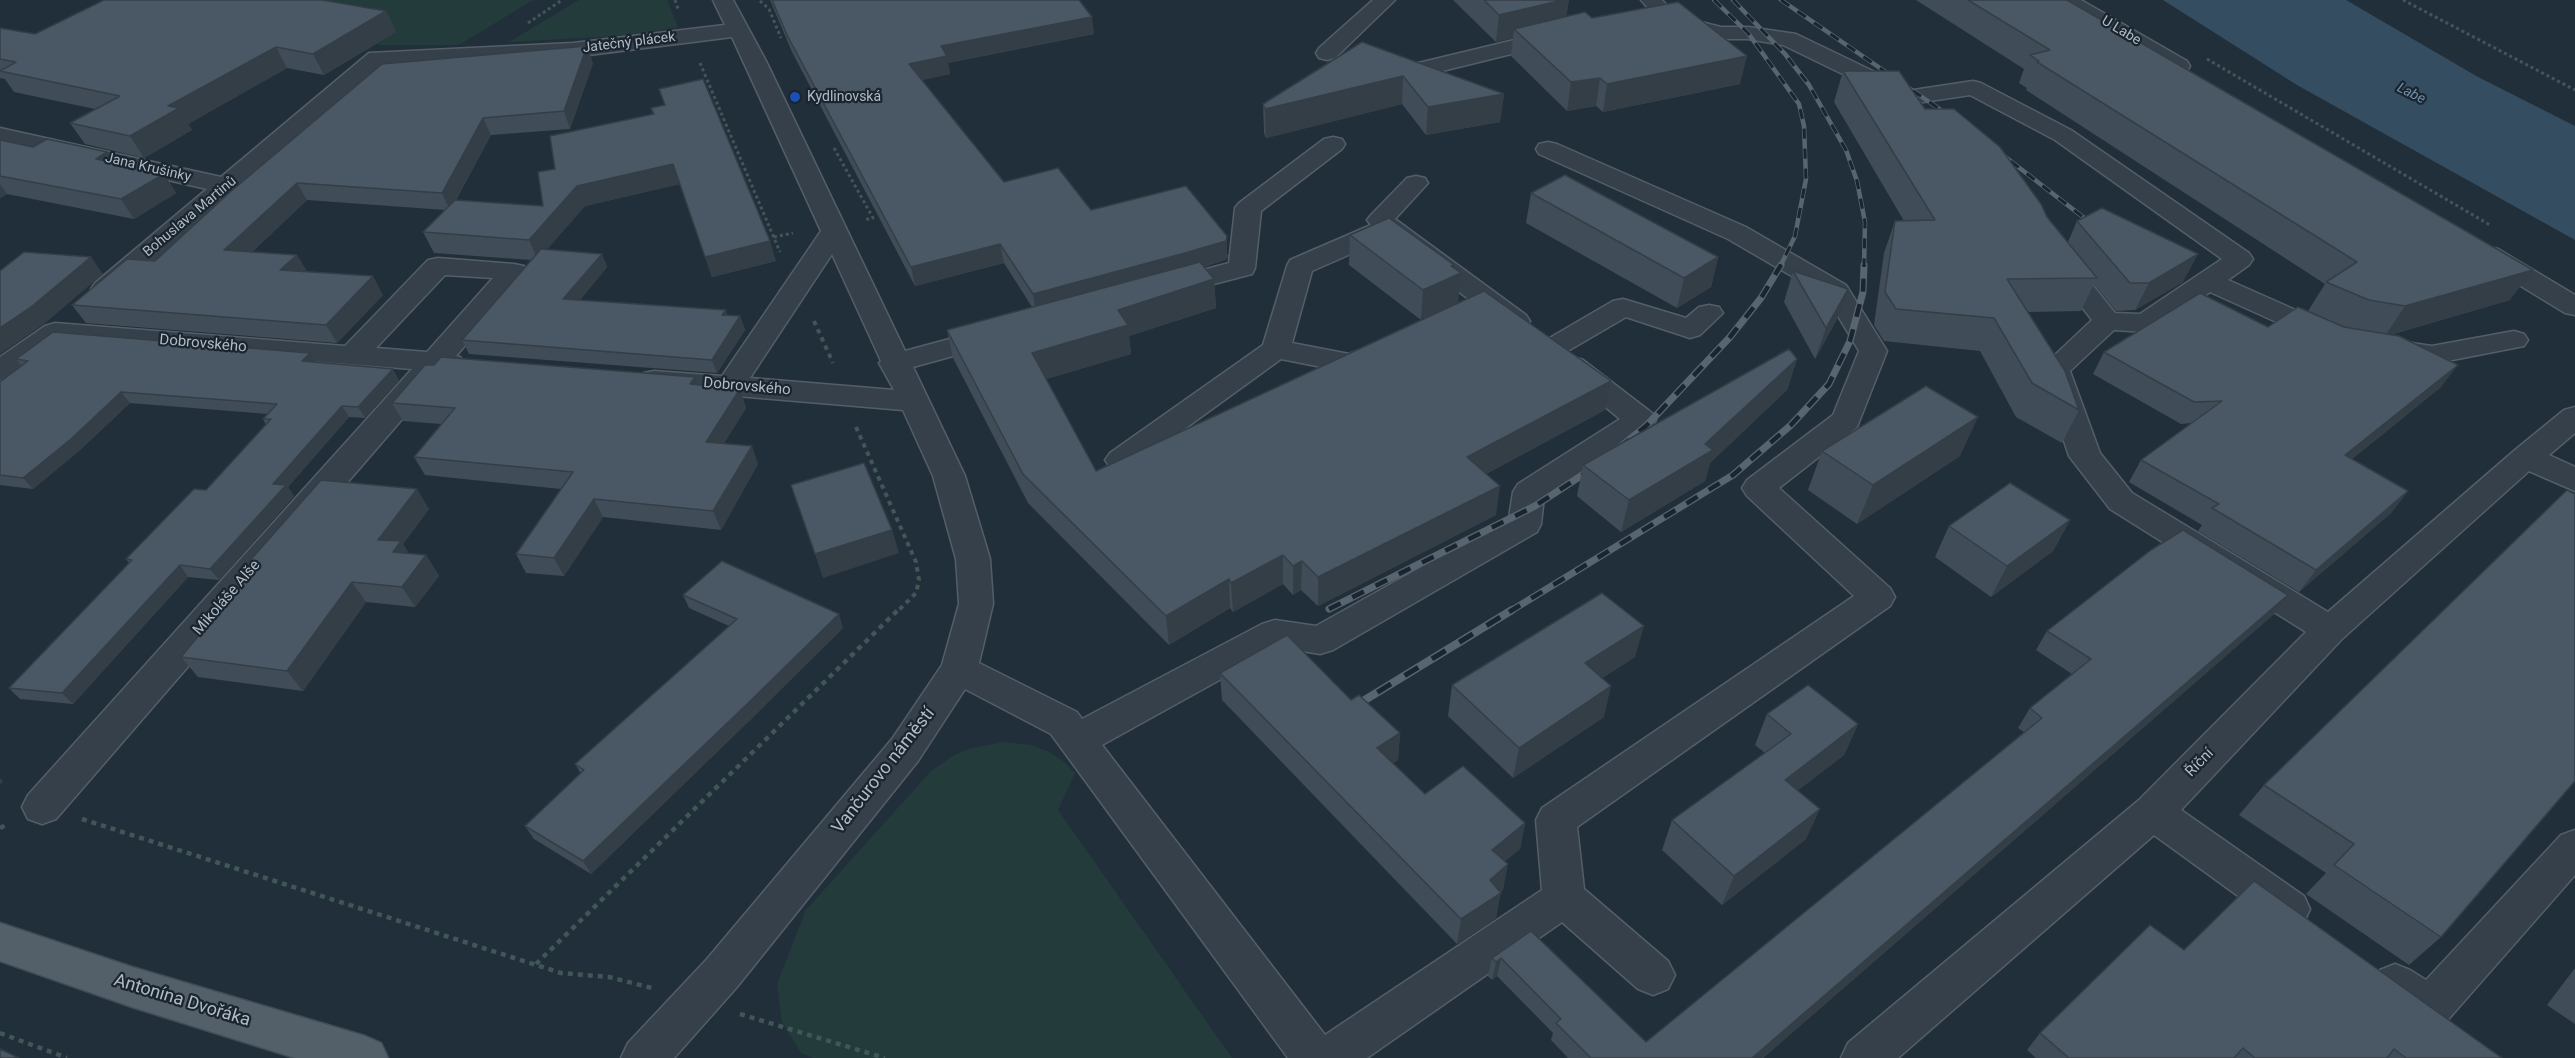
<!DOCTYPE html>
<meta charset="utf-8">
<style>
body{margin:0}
canvas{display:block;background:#212f3a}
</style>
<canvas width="2575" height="1058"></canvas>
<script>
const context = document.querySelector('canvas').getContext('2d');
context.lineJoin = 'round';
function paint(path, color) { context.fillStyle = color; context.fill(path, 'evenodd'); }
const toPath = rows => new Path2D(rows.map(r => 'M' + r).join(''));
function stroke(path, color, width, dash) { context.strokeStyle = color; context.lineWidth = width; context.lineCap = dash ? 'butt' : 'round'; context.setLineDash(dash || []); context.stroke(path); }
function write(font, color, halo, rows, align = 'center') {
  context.font = font + ' Roboto,sans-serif'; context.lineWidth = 4.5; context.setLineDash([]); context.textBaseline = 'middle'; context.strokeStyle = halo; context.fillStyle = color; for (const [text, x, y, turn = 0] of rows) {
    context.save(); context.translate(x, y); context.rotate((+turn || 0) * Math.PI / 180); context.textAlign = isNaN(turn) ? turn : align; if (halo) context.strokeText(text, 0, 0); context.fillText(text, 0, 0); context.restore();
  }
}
paint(toPath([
 [232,0,533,0,459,45,382,45,377,44,397,31],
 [579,0,667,0,678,27,635,35,509,42],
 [1004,742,1031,745,1049,752,1063,761,1075,773,1058,810,1232,1058,813,1058,801,1053,782,1022,777,984,806,910,931,771,954,755,972,748]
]), '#233b3b');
paint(toPath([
 [2163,0,2346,0,2478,77,2575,126,2575,240,2297,85]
]), '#354d61');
const minor = toPath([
 [713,0,733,0,766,61,905,351,994,327,1004,330,1008,336,1004,342,913,367,965,476,990,559,993,604,979,663,1077,712,1082,719,1262,624,1275,620,1316,626,1509,518,1513,492,1518,484,1620,419,1563,372,1558,366,1563,360,1573,357,1583,360,1652,413,1656,420,1652,427,1544,497,1541,524,1537,532,1333,650,1320,654,1279,647,1102,745,1325,1035,1542,890,1536,820,1542,808,1854,596,1747,496,1742,488,1747,480,1833,415,1859,351,1826,296,1728,239,1539,154,1536,149,1539,144,1548,142,1557,144,1746,227,1846,285,1887,351,1857,427,1779,488,1890,588,1895,597,1890,606,1577,827,1584,889,1668,961,1675,975,1668,989,1653,995,1638,989,1562,922,1367,1058,1288,1058,1051,734,965,689,918,761,737,987,674,1058,621,1058,628,1043,707,959,892,739,942,665,959,604,956,559,933,476,903,410,654,389,644,387,639,380,644,373,654,371,722,376,821,231,732,37,573,57,383,64,115,295,105,297,95,295,91,289,95,283,207,189,0,142,0,128,221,177,369,53,573,43,725,25,713,0],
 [832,254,881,361,879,363,894,390,750,378,832,254],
 [1373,0,1395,0,1335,58,1327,60,1319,58,1316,53,1319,48,1373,0],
 [1641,0,1662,0,1672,11,1670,13,1682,14,1697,21,1721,27,1748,27,1796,34,1904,86,1907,91,1973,81,1981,83,2071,130,2249,253,2253,259,2249,265,2228,280,2334,327,2338,333,2334,339,2324,342,2314,339,2210,292,2156,329,2146,332,2114,330,2070,371,2100,453,2132,493,2328,612,2515,450,2564,410,2575,407,2575,433,2549,455,2575,467,2575,491,2529,471,2342,639,2181,810,2304,896,2310,909,2304,922,2289,928,2274,922,2154,835,1898,1058,1841,1058,1848,1043,2139,800,2306,632,2110,509,2069,456,2040,369,2092,320,2048,263,2052,257,2061,255,2070,257,2115,313,2140,314,2222,259,2055,140,1970,95,1910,104,1902,102,1899,97,1888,96,1783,45,1748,39,1721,39,1682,31,1668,22,1666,16,1654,15,1641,0],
 [2056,0,2081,0,2187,61,2190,66,2187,71,2179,73,2171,71,2059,4,2056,0],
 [1556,30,1564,31,1567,36,1564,41,1418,77,1410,75,1407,70,1410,65,1556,30],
 [1333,137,1342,139,1345,144,1342,149,1261,211,1255,268,1252,274,1168,296,1158,294,1154,288,1158,282,1229,263,1235,208,1239,203,1324,139,1333,137],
 [1416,176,1425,178,1428,183,1395,219,1526,315,1530,321,1526,327,1516,330,1506,327,1387,238,1312,271,1292,343,1349,354,1376,344,1386,347,1390,353,1386,359,1352,373,1281,359,1132,467,1121,471,1110,467,1105,460,1110,453,1263,345,1287,266,1290,260,1371,225,1367,220,1371,215,1407,178,1416,176],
 [2489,247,2498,249,2575,295,2575,315,2565,313,2480,261,2476,255,2480,249,2489,247],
 [438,258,514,264,524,266,528,272,456,356,460,357,465,363,460,369,443,372,56,819,42,824,28,819,22,807,28,795,412,369,61,341,10,378,0,380,0,357,45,326,55,323,345,346,428,260,438,258],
 [445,275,493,278,427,352,376,348,445,275],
 [1623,299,1686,318,1699,307,1709,305,1719,307,1723,313,1700,335,1690,338,1626,317,1561,355,1551,358,1541,355,1537,349,1541,343,1613,301,1623,299],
 [2514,331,2524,334,2528,340,2524,346,2432,364,2381,355,2377,349,2381,343,2391,340,2432,346,2514,331],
 [2575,830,2575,875,2445,1023,2429,1029,2413,1023,2380,998,2373,984,2380,970,2395,964,2410,970,2426,980,2561,835,2575,830]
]);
const major = toPath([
 [0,923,132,967,365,1036,381,1043,388,1058,295,1058,132,1007,0,961,0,923]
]);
stroke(minor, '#535e68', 3);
stroke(major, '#414c56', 3);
stroke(toPath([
 [675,0,678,9],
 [2403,0,2575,90],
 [760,1,769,9,781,38],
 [528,23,562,0],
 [2207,59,2490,225],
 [700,63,780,252],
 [834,148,873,218,864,220],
 [774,237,793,233]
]), '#415757', 3, [3, 3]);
stroke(toPath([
 [814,321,833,363],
 [856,427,916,562,919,580,916,593,897,612]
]), '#415757', 4, [4.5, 4.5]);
stroke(toPath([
 [82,819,561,973,609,977,652,988],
 [0,828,8,824],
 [536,964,898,610],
 [740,1014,885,1058],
 [0,1033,67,1058]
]), '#415757', 4.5, [5, 5]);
paint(minor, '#35404a');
paint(major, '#53606a');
const railFar2 = toPath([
 [1714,0,1748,33,1799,104,1804,126,1806,179,1795,236,1780,267],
 [1733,0,1785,54,1809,85,1846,150,1857,181,1865,222,1864,267],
 [1781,0,1954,119],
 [1995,149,2092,224]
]);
const railFar1 = toPath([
 [1619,448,1646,426,1730,337,1761,298,1781,265],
 [1329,609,1535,506,1593,468],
 [1509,612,1733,475,1791,425,1829,384,1850,341,1863,292,1864,265]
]);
const rail = toPath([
 [1350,709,1512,610]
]);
stroke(railFar2, '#576571', 4.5);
stroke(railFar1, '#576571', 7);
stroke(rail, '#576571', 8);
stroke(railFar2, '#1a252f', 3, [10]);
stroke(railFar1, '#1a252f', 4.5, [13]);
stroke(rail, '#1a252f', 5, [16]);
paint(toPath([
 [770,0,1079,0,1094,34,948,63,950,74,922,80,1004,182,1228,255,1227,259,1204,267,1214,279,1216,308,1129,336,1131,354,1046,379,1096,471,1421,320,1349,265,1350,235,1454,268,1458,302,1611,381,1605,410,1486,474,1496,515,1318,606,1301,590,1293,595,1283,584,1233,612,1230,608,1169,645,1028,503,953,358,947,330,1032,307,1004,263,915,286,792,52],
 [1453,0,1569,0,1566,16,1592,18,1740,84,1603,112,1596,106,1567,111,1511,56,1513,38,1496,42],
 [1916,0,2067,0,2510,300,2390,335,2441,387,2352,459,2408,491,2391,513,2299,592,2198,531,2202,525,2129,482,2141,460,2191,423,2181,424,2093,374,2104,352,2268,327,2308,311,2325,284,2026,90,2027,88,2019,83,2024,69],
 [386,11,396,32,324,75,287,68,188,124,192,130,144,158,85,144,70,123,95,109,14,92,5,79,0,78,0,28,35,34],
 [1362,42,1504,94,1500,122,1426,135,1402,104,1266,138,1264,133,1263,104],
 [593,63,570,129,491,135,456,200,543,206,555,169,653,115,651,108,776,261,712,277,680,184,585,206,547,249,602,254,607,267,580,300,740,316,745,330,717,373,469,354,462,340,531,260,434,253,423,232,445,210,307,200,252,252,297,255,307,272,383,295,337,343,86,323,72,305,155,261,229,193],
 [1843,71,1925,109,2047,217,2068,242,2077,221,2183,282,2135,310,2116,311,2094,284,2081,311,2027,312,2079,410,2062,443,2016,417,1980,351,1884,341,1874,325,1884,253,1895,221,1904,221,1834,102],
 [0,140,33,147,107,152,114,163,164,174,176,193,134,219,7,194,0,198],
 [1531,193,1718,257,1711,287,1677,308,1526,223],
 [1793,271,1837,319,1815,359,1784,302],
 [16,359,315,362,399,380,365,418,349,417,288,487,294,496,219,580,188,577,73,704,20,699,9,688,129,563,126,559,206,490,266,425,263,419,268,414,130,403,80,450,33,489,0,485,0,382,22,366],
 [1797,359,1787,390,1710,463,1705,481,1621,532,1577,496,1583,465],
 [698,385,740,389,746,408,724,443,758,464,721,530,603,517,564,576,526,573,516,554,561,489,425,475,414,457,441,424,403,421,392,403],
 [1822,451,1960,456,1857,524,1808,490],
 [2567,490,2441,937,2409,965,2306,894,2326,873,2239,815,2264,785],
 [429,509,403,544,409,554,426,555,439,576,415,607,366,602,303,691,198,677,181,657,252,571,247,564],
 [2070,520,2053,551,1991,597,1935,557,1949,526],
 [683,595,843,628,750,720,591,874,534,839,525,826,581,774,575,764,729,626,689,608],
 [2274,614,1763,1058,1568,1058,1551,1040,1553,1033,1497,976,1492,980,1488,976,1492,958,1531,931,1646,1042,2024,732,2018,728,2030,708,2072,674,2036,650,2047,631],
 [1635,657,1602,678,1604,717,1513,778,1448,716,1452,685],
 [1220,673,1351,700,1400,733,1398,760,1393,763,1425,794,1525,823,1520,849,1505,861,1503,890,1500,892,1496,918,1457,944,1222,700],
 [1767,714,1858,724,1844,755,1797,791,1806,839,1722,905,1662,850,1672,820,1765,753,1755,745],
 [2184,950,2502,1058,2036,1058,2027,1050,2040,1033],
 [2575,968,2575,1024,2547,1005]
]), '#404c57');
paint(toPath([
 [1563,0,1569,0,1565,26,1514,29,1513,38,1496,42,1499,15],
 [386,11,396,32,324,75,313,54],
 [1092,17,1094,34,948,63,950,74,913,82,909,64,941,46],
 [587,46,593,63,570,129,564,111],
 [276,47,287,68,188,124,192,130,144,158,130,136,168,106],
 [1747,56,1740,84,1603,112,1607,84],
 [1403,76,1402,104,1266,138,1265,109],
 [1600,78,1596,106,1567,111,1571,82],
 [1504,94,1500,122,1426,135,1428,107],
 [483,118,491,135,450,210,442,193],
 [107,152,119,171,96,159],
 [673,164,680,184,585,206,538,260,529,240,577,186],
 [164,174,176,193,134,219,121,199],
 [297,183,307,200,235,268,224,250],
 [0,184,7,194,0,198],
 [1227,236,1227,259,1186,272,1036,313,1033,294],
 [770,241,776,261,712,277,705,257],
 [1000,244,1004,263,915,286,911,267],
 [602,254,607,267,569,313,563,299],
 [2198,254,2183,282,2135,310,2149,283],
 [297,255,307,273,280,270],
 [91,257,103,274,44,324,0,354,0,328],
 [1718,257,1711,287,1677,308,1684,278],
 [1454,265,1453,277,1461,273,1458,304,1421,320,1423,290,1451,266],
 [2533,270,2510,300,2385,336,2405,306],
 [373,276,383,295,337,343,326,325],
 [1214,279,1216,308,1129,336,1131,354,1037,382,1032,353,1118,310],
 [1848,289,1837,319,1815,359,1826,328],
 [726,310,730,323,722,315],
 [740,316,745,330,717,373,712,360],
 [310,353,317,364,302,361],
 [1797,359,1787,390,1710,463,1705,481,1621,532,1629,500,1705,444],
 [2458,365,2441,387,2329,477,2345,455],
 [393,369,399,380,365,418,358,407],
 [695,377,702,396,690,384],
 [1611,381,1605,410,1463,486,1467,457],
 [740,389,746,408,714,460,706,442],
 [121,392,130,403,80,450,33,489,23,478],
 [342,406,349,417,288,487,294,496,219,580,210,569,273,484],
 [1978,417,1960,456,1857,524,1873,485],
 [752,446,758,464,721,530,713,511],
 [1500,486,1496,515,1318,606,1318,577],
 [417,489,429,509,403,544,414,562,406,572,378,540],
 [2408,491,2391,513,2299,592,2316,570],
 [594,499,603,517,564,576,554,558],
 [2070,520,2053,551,1991,597,2007,566],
 [892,530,899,553,823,578,815,554],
 [426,555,439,576,415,607,402,587],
 [1283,555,1283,584,1233,612,1231,583],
 [1302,561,1301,590,1293,595,1293,566],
 [180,565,188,577,73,704,62,693],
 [1229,579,1230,608,1169,645,1166,616],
 [352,582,366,602,303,691,287,671],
 [2288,595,2274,614,1763,1058,1752,1058],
 [839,614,843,628,750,720,591,874,583,861],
 [1644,626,1635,657,1578,694,1585,663],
 [1611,686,1604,717,1513,778,1519,748],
 [1858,724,1844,755,1772,810,1785,780],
 [1400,733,1398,760,1375,775,1377,748],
 [0,778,3,781,0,785],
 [1820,809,1806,839,1722,905,1734,876],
 [1525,823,1520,849,1487,876,1492,850],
 [1508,864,1503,890,1498,895,1501,893,1496,918,1457,944,1461,919,1490,880],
 [1501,958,1497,976,1492,980,1496,962]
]), '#343e47');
const building = toPath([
 [104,0,322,0,386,11,313,54,276,47,168,106,179,108,130,136,70,123,120,96,0,71,16,62,0,59,0,28,35,34,104,0],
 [772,0,1079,0,1092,17,941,46,947,56,909,64,1004,182,1058,168,1091,210,1186,186,1227,236,1226,241,1185,253,1033,294,1000,244,911,267,787,35,772,0],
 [1484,0,1563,0,1499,15,1484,0],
 [1968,0,2067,0,2533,270,2405,306,2369,300,2326,282,2357,262,2037,62,2039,61,2030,55,2050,50,1968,0],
 [1678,2,1747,56,1607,84,1600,78,1571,82,1514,29,1585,12,1592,18,1678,2],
 [1362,42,1504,94,1428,107,1403,76,1265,109,1263,104,1362,42],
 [587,46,564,111,483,118,442,193,297,183,224,250,297,255,280,270,373,276,326,325,72,305,127,259,155,261,229,193,382,64,587,46],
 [1843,71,1899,71,1925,109,1954,109,2000,147,2041,204,2047,217,2097,278,2007,279,2065,371,2079,410,2032,383,1994,318,1896,309,1885,292,1895,221,1935,220,1843,71],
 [703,79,770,241,705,257,673,164,577,186,529,240,423,232,455,200,543,206,538,172,555,169,550,136,654,114,651,108,665,105,659,89,703,79],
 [47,139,107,152,96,159,164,174,121,199,0,176,0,140,33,147,47,139],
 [1565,175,1718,257,1684,278,1531,193,1565,175],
 [2102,208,2198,254,2149,283,2130,283,2077,221,2102,208],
 [1389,218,1454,265,1451,266,1461,273,1423,290,1350,235,1389,218],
 [541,249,602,254,563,299,726,310,722,315,740,316,712,360,462,340,541,249],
 [24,252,91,257,31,307,0,328,0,271,24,252],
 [1200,262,1214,279,1118,310,1128,325,1032,353,1096,471,1484,291,1611,381,1467,457,1500,486,1318,577,1302,561,1293,566,1283,555,1231,583,1229,579,1166,616,1023,474,947,330,1200,262],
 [1793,271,1848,289,1826,328,1793,271],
 [2200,293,2268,327,2298,307,2344,327,2399,336,2458,365,2345,455,2408,491,2316,570,2212,508,2219,504,2141,460,2222,401,2194,402,2104,352,2200,293],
 [53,332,310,353,302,361,393,369,358,407,342,406,273,484,286,485,210,569,180,565,62,693,9,688,132,560,126,559,194,489,206,490,271,419,263,419,277,404,121,392,71,439,23,478,0,475,0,382,28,361,16,359,53,332],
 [1789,349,1797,359,1705,444,1713,450,1629,500,1583,465,1789,349],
 [441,357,695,377,690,384,740,389,706,442,752,446,713,511,594,499,554,558,516,554,573,472,414,457,455,408,392,403,425,365,434,365,441,357],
 [1926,386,1978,417,1873,485,1822,451,1926,386],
 [864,463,892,530,815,554,791,485,864,463],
 [321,480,417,489,378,540,401,541,393,552,426,555,402,587,352,582,287,671,181,657,257,565,247,564,321,480],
 [2010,483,2070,520,2007,566,1949,526,2010,483],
 [2567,490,2575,494,2575,781,2441,937,2334,865,2354,844,2264,785,2567,490],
 [2183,530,2288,595,1752,1058,1591,1058,1556,1023,1561,1019,1501,958,1496,962,1492,958,1531,931,1646,1042,2042,718,2030,708,2091,659,2047,631,2151,550,2183,530],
 [722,561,839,614,744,707,583,861,525,826,584,770,575,764,737,619,683,595,722,561],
 [1602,593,1644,626,1585,663,1611,686,1519,748,1452,685,1602,593],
 [1287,635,1351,700,1359,695,1400,733,1377,748,1425,794,1463,766,1525,823,1492,850,1508,864,1490,880,1501,893,1461,919,1220,673,1287,635],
 [1808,685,1858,724,1785,780,1820,809,1734,876,1672,820,1791,734,1767,714,1808,685],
 [2254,881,2502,1058,2406,1058,2394,1049,2387,1058,2255,1058,2243,1048,2234,1058,2069,1058,2040,1033,2150,925,2184,950,2254,881],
 [0,1049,19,1058,0,1058,0,1049]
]);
paint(building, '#4a5865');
stroke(building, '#343e47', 1.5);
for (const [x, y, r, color] of [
 [795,97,6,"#1a4fb4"]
]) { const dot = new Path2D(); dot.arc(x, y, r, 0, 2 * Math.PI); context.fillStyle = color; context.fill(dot); stroke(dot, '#1a252f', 2); }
write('14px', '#b0bbc6', '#1a252f', [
 ["U Labe",2121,31,31],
 ["Jatečný plácek",629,43,-7],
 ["Jana Krušinky",148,168,13],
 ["Bohuslava Martinů",190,217,-40]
]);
write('italic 14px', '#7090aa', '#1a252f', [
 ["Labe",2411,94,27]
]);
write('14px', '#b0bbc6', '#1a252f', [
 ["Kydlinovská",807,97]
], 'left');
write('15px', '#b0bbc6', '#1a252f', [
 ["Dobrovského",203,344,5],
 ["Dobrovského",747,387,5],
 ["Mikoláše Alše",227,598,-49],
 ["Říční",2200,763,-46]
]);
write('18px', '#b0bbc6', '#1a252f', [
 ["Vančurovo náměstí",884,771,-52],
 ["Antonína Dvořáka",182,1001,17]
]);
</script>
